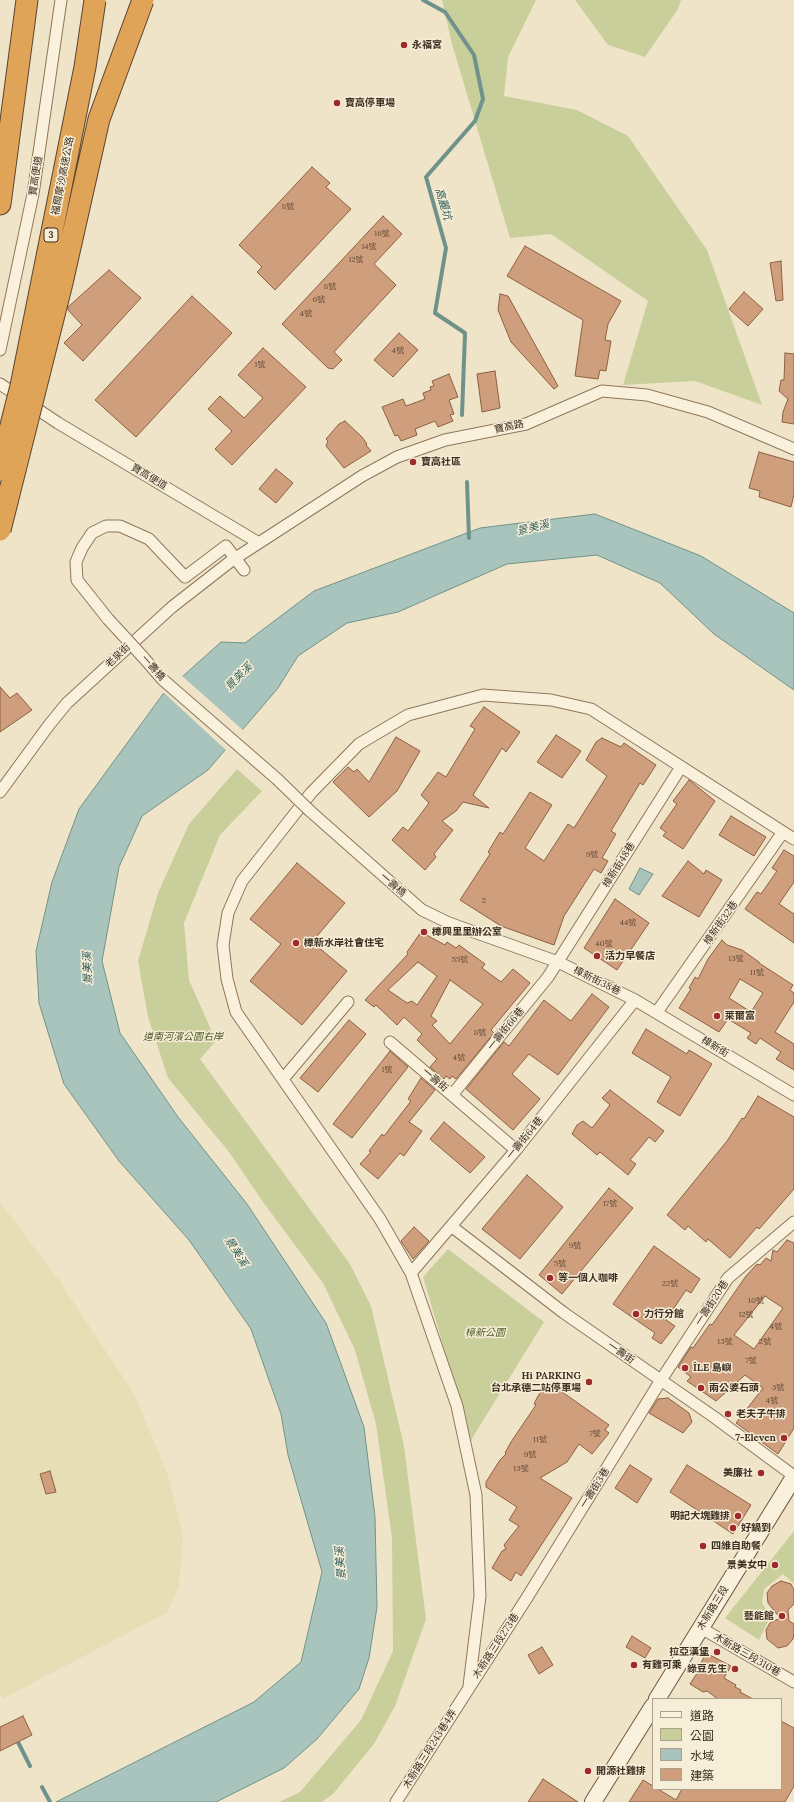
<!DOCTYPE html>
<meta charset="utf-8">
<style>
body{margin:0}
#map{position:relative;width:794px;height:1802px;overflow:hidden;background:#f0e4c8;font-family:Lora,"Noto Sans TC",serif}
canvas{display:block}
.legend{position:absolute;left:652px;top:1698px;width:130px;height:92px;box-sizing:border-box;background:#f7eed8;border:1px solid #ada18e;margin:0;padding:5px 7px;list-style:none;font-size:12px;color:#3d2e20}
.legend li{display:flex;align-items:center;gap:8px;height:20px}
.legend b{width:20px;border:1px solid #ada18e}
</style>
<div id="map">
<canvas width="794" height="1802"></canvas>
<ul class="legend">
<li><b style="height:5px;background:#faf1dc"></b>道路</li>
<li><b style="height:11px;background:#c9cf9b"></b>公園</li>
<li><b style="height:11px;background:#a9c4bc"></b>水域</li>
<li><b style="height:11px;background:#cf9f7d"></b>建築</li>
</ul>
</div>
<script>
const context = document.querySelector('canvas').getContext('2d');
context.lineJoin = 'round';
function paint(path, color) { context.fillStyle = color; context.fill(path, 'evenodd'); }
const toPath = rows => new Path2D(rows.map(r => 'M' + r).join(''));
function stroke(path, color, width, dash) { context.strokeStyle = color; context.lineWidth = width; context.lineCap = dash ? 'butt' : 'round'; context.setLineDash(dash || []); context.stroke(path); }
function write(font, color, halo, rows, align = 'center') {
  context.font = font + ' Lora,"Noto Sans TC",serif'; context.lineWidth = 3; context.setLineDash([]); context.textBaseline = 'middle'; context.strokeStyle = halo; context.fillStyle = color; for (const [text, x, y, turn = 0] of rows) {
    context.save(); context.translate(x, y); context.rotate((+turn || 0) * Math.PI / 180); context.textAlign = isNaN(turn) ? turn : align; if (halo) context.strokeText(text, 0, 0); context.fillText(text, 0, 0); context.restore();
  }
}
paint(toPath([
 [0,1202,58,1279,135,1395,167,1473,183,1535,179,1585,168,1612,4,1698,0,1695]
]), '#e6deb5');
paint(toPath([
 [442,0,536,0,508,57,504,96,577,110,628,136,707,250,762,405,695,381,623,385,648,301,551,234,510,238,452,44],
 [575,0,681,0,678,9,645,57,608,45],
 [237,769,262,791,220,835,184,923,189,980,216,1041,200,1059,350,1264,371,1306,404,1446,426,1619,395,1706,374,1744,333,1794,322,1802,279,1802,300,1792,361,1720,393,1651,392,1538,376,1424,355,1350,323,1283,263,1202,229,1152,168,1078,148,1017,138,961,158,893,189,824],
 [448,1249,544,1322,471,1440,423,1277],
 [794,1531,794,1584,783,1574,764,1589,762,1603,771,1616,759,1640,725,1618]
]), '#c9cf9b');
const water = toPath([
 [595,514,701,556,794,613,794,690,714,634,660,583,597,555,507,564,398,612,347,623,298,656,278,688,208,770,142,816,119,867,102,961,120,1033,178,1117,247,1204,326,1323,364,1427,375,1517,377,1607,369,1658,359,1689,317,1739,284,1768,216,1802,56,1802,254,1702,301,1662,322,1572,288,1455,281,1414,251,1329,189,1240,119,1161,64,1084,39,1003,36,951,52,882,79,809,163,694,221,642,245,643,314,591,480,528,595,514],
 [640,868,653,874,639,895,629,889,640,868]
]);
paint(water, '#a9c4bc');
stroke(water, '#6f938a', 1);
paint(toPath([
 [181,675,244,731,227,751,163,692]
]), '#f0e4c8');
stroke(toPath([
 [423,0,445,12,474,55,483,99,475,121,426,177,446,248,435,313,465,333,462,415],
 [467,482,469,538],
 [18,1742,30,1766],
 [42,1787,50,1802]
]), '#6f938a', 4);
const building = toPath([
 [312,167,330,183,326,187,351,209,275,290,257,272,262,267,239,245,312,167],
 [383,216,402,234,374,264,396,285,334,352,342,360,333,369,328,368,282,324,383,216],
 [525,246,621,301,608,324,605,340,611,341,606,371,600,370,598,379,575,376,583,320,507,276,525,246],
 [781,261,783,300,776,301,770,263,781,261],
 [109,270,141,298,83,361,64,343,82,325,68,310,68,307,109,270],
 [744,292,763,309,748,326,729,309,744,292],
 [500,294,508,296,558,386,554,389,511,342,498,310,500,294],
 [192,296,232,333,136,437,95,400,192,296],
 [399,333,418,350,393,377,374,360,399,333],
 [263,348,306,387,232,465,215,449,232,431,208,409,220,396,244,418,263,398,238,375,263,348],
 [785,353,794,354,794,424,782,422,783,412,788,399,779,391,781,380,784,380,785,353],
 [495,371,500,408,482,412,477,374,495,371],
 [449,374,458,397,449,400,454,414,450,415,453,421,438,427,435,421,415,429,417,435,401,441,398,435,395,436,382,407,403,399,406,406,425,399,423,393,431,390,430,387,434,386,432,381,449,374],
 [345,421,362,437,367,444,366,445,371,451,344,468,326,446,328,441,326,439,339,424,345,421],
 [759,452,794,462,794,494,791,507,759,497,760,491,749,488,759,452],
 [276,469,293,483,276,503,259,489,276,469],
 [0,687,10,698,17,693,32,710,0,732,0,687],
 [484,707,520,732,506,752,502,748,473,795,489,808,463,802,456,811,442,821,453,830,434,854,436,857,425,870,392,840,403,827,408,831,429,803,421,795,438,772,446,777,475,729,470,726,484,707],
 [556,735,581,751,562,778,537,762,556,735],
 [396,737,420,751,397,791,369,817,333,782,348,767,354,772,357,769,369,782,396,737],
 [602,738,621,747,624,743,656,765,643,785,640,783,611,831,616,834,602,858,608,861,601,873,594,869,564,916,554,945,501,926,460,900,490,854,488,852,500,832,503,834,530,792,552,805,525,848,544,861,568,824,574,828,607,776,586,760,596,742,602,738],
 [689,780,715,801,683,849,663,836,666,832,660,828,677,804,673,801,689,780],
 [731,816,766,837,754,856,719,835,731,816],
 [784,850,794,856,794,882,779,904,794,914,794,943,745,909,757,892,761,894,777,871,772,868,784,850],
 [688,861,704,874,706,870,722,880,699,917,662,896,688,861],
 [297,863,345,903,312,942,347,971,302,1025,250,981,281,944,250,919,297,863],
 [615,899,649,923,617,970,584,948,615,899],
 [421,932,445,945,447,942,456,948,459,945,485,964,482,968,501,982,513,969,530,983,491,1030,494,1033,456,1079,452,1076,450,1079,446,1076,444,1079,430,1067,437,1059,417,1040,422,1034,404,1017,397,1025,376,1005,374,1007,365,1000,408,954,407,952,421,932],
 [418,962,437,976,417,1005,412,1001,407,1003,388,990,418,962],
 [450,980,483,1004,450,1044,432,1025,437,1021,431,1016,450,980],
 [722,940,727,945,742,950,759,962,759,963,793,985,790,990,794,993,794,1002,775,1032,794,1044,794,1070,776,1059,781,1052,760,1038,756,1044,747,1038,751,1033,728,1019,719,1032,679,1008,691,989,689,988,695,977,698,979,708,959,722,940],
 [740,979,763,993,751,1012,729,998,740,979],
 [592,994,609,1007,558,1075,529,1054,512,1074,540,1099,513,1130,466,1089,504,1042,509,1046,544,1000,571,1021,592,994],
 [349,1020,366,1034,318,1092,300,1078,349,1020],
 [646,1029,687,1054,689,1050,712,1064,680,1116,657,1102,671,1077,632,1053,646,1029],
 [390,1051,408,1067,352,1138,333,1124,390,1051],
 [421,1078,435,1090,409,1122,422,1131,404,1156,400,1153,378,1179,360,1164,371,1152,369,1151,382,1134,384,1136,411,1101,408,1099,421,1078],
 [610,1090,664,1131,655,1142,649,1137,640,1148,630,1160,636,1164,628,1175,600,1152,597,1155,572,1134,577,1125,583,1121,592,1128,610,1105,602,1098,610,1090],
 [758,1096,794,1117,794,1189,759,1229,757,1227,730,1258,708,1239,706,1242,688,1226,685,1230,667,1215,727,1141,742,1118,744,1119,758,1096],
 [444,1122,485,1157,470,1173,430,1139,444,1122],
 [527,1175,563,1207,520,1259,482,1229,527,1175],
 [609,1188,633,1208,562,1294,539,1275,609,1188],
 [414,1227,429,1241,413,1259,401,1241,414,1227],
 [787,1240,794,1243,794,1428,778,1454,736,1423,763,1388,745,1375,716,1401,687,1381,691,1377,678,1367,691,1347,693,1348,710,1324,712,1325,746,1276,757,1264,760,1265,766,1258,771,1261,773,1250,777,1252,787,1240],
 [765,1296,783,1308,754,1349,734,1335,765,1296],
 [654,1246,700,1279,691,1293,686,1290,666,1320,675,1326,661,1344,652,1338,655,1333,613,1304,654,1246],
 [551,1384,609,1425,605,1430,609,1433,592,1454,579,1444,567,1462,540,1478,572,1498,523,1573,521,1576,516,1572,511,1581,492,1568,502,1551,506,1549,504,1545,519,1526,509,1520,517,1507,486,1487,486,1482,500,1460,506,1454,505,1453,511,1442,536,1405,534,1404,538,1396,544,1388,547,1389,551,1384],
 [668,1398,689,1413,692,1422,683,1433,649,1413,658,1399,668,1398],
 [630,1465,652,1479,637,1503,615,1488,630,1465],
 [687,1465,751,1505,733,1534,670,1492,687,1465],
 [50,1471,56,1492,46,1494,40,1474,50,1471],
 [781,1581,791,1584,794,1590,794,1604,788,1610,789,1621,794,1624,794,1633,793,1639,787,1646,778,1648,767,1639,766,1630,770,1623,780,1618,768,1603,767,1593,772,1586,781,1581],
 [632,1636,651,1648,645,1658,626,1647,632,1636],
 [542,1647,553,1665,539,1674,528,1655,542,1647],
 [706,1653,731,1666,724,1678,736,1685,735,1687,741,1690,740,1692,753,1699,718,1699,707,1691,703,1692,690,1684,702,1666,700,1665,706,1653],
 [23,1716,32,1735,0,1751,0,1727,23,1716],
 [781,1721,794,1728,794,1786,785,1802,629,1802,643,1780,653,1786,653,1789,658,1789,676,1800,682,1789,781,1789,781,1721],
 [543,1779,578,1802,528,1802,543,1779]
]);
paint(building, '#cf9f7d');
stroke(building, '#8d5f41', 1);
const street = toPath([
 [0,350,33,194,61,0],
 [0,384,58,423,259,543],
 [108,619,77,580,76,562,82,548,92,533,106,526,120,526,149,539,185,577,226,546,244,570],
 [143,657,162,679,277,779],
 [0,792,49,725,67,703,172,607,231,561,362,476,397,457,445,440,526,424,602,391,647,395,708,412,794,449],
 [310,811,422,910,449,923,558,962,635,1000,794,1095],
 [657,1012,783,832],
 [390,1042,516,1150],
 [283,1079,348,1002],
 [452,1095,548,977,681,767],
 [451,1226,564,1313,714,1417,794,1476],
 [411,1273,516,1150,635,1000],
 [701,1628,794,1682],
 [469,1686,480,1596,476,1495,457,1406,411,1273,380,1219,236,1012,227,979,223,945,228,913,242,881,311,793,359,744,408,715,483,695,551,700,591,709,794,839],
 [396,1802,528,1596,661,1380,728,1278,794,1222]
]);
const secondary = toPath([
 [657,1699,794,1477],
 [593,1802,653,1706]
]);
const highway = toPath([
 [0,204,27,0]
]);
stroke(street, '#8d765c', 13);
stroke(secondary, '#6f573f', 18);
stroke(highway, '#5b4430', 23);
stroke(street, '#faf1dc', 11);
stroke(secondary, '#faf1dc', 16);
stroke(highway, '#e0a458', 21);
const streetBridge = toPath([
 [108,619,143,657],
 [277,779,310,811]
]);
const highwayBridge = toPath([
 [0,469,21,386,85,67,95,0],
 [0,530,62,283,99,119,143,0]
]);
stroke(streetBridge, '#8d765c', 13, []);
stroke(highwayBridge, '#5b4430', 23, []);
stroke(streetBridge, '#faf1dc', 11);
stroke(highwayBridge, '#e0a458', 21);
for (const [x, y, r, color] of [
 [404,45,4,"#9e2a2b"],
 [337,103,4,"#9e2a2b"],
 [413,462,4,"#9e2a2b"],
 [424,932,4,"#9e2a2b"],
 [296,943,4,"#9e2a2b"],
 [597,956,4,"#9e2a2b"],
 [717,1016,4,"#9e2a2b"],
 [550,1278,4,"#9e2a2b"],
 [636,1314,4,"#9e2a2b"],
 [685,1368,4,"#9e2a2b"],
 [589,1382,4,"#9e2a2b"],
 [701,1388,4,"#9e2a2b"],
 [728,1414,4,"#9e2a2b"],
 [784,1438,4,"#9e2a2b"],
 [761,1473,4,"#9e2a2b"],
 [738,1516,4,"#9e2a2b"],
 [733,1528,4,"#9e2a2b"],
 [703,1546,4,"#9e2a2b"],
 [775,1565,4,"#9e2a2b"],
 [782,1616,4,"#9e2a2b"],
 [717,1652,4,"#9e2a2b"],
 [634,1665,4,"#9e2a2b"],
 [735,1669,4,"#9e2a2b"],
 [588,1771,4,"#9e2a2b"]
]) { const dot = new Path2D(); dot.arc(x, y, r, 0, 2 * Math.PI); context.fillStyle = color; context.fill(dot); stroke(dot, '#f7eed8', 1.5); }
write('8px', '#624a37', null, [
 ["8號",288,207],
 ["16號",382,234],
 ["14號",369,247],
 ["12號",356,260],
 ["8號",330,287],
 ["6號",319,300],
 ["4號",306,314],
 ["4號",398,351],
 ["1號",260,365],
 ["9號",592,855],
 ["2",484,901],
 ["44號",628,923],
 ["40號",604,944],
 ["13號",736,959],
 ["55號",460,960],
 ["11號",757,973],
 ["8號",480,1033],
 ["4號",459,1058],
 ["1號",387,1070],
 ["17號",610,1204],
 ["9號",575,1246],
 ["5號",560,1264],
 ["22號",670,1284],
 ["10號",756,1301],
 ["12號",746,1315],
 ["4號",776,1327],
 ["13號",725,1342],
 ["2號",765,1342],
 ["7號",751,1361],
 ["3號",778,1388],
 ["4號",772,1401],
 ["7號",595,1434],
 ["11號",540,1440],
 ["9號",530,1455],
 ["13號",521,1469]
]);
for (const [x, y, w] of [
 [51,235,14]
]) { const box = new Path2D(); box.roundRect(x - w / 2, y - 7, w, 14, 3); context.fillStyle = '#f7eed8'; context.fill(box); stroke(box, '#3d2e20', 1); }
write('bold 9px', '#3d2e20', null, [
 ["3",51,235]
]);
write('bold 10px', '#3d2e20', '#f7eed8', [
 ["永福宮",412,45],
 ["寶高停車場",345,103],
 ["寶高社區",421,462],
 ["樟興里里辦公室",432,932],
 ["樟新水岸社會住宅",304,943],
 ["活力早餐店",605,956],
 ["萊爾富",725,1016],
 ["等一個人咖啡",558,1278],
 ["力行分館",644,1314],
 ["ÎLE 島嶼",693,1368],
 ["Hi PARKING",581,1376,"right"],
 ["台北承德二站停車場",581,1388,"right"],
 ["兩公婆石頭",709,1388],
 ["老夫子牛排",736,1414],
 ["7-Eleven",776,1438,"right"],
 ["美廉社",753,1473,"right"],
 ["明記大塊雞排",730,1516,"right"],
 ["好鍋到",741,1528],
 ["四維自助餐",711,1546],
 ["景美女中",767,1565,"right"],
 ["藝能館",774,1616,"right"],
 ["拉亞漢堡",709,1652,"right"],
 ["有雞可乘",642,1665],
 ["綠豆先生",727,1669,"right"],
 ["開源社雞排",596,1771]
], 'left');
write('10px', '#3d2e20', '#f7eed8', [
 ["寶高便道",36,176,-81],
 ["福爾摩沙高速公路",63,176,-79],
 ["寶高路",509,427,-12],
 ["寶高便道",149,477,31],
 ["老泉街",118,656,-43],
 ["一壽橋",153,668,48],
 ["樟新街48巷",619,865,-58],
 ["一壽橋",393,885,41],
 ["樟新街32巷",721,923,-55],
 ["樟新街38巷",597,981,26],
 ["一壽街66巷",506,1029,-51],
 ["樟新街",715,1047,31],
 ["一壽街",435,1080,41],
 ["一壽街64巷",525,1138,-51],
 ["一壽街20巷",712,1303,-57],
 ["一壽街",621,1353,35],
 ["一壽街3巷",595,1488,-58],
 ["木新路三段",713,1608,-58],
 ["木新路三段273巷",496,1646,-57],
 ["木新路三段310巷",747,1655,30],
 ["木新路三段243巷4弄",430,1749,-58]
]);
write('italic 10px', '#4d5a26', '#f7eed8', [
 ["道南河濱公園右岸",183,1037],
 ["樟新公園",485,1333]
]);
write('italic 11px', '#2f5d5a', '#f7eed8', [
 ["高麗坑",443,204,73],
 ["景美溪",533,528,-14],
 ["景美溪",239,677,-45],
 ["景美溪",88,968,-92],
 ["景美溪",236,1252,58],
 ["景美溪",341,1563,-95]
]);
</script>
